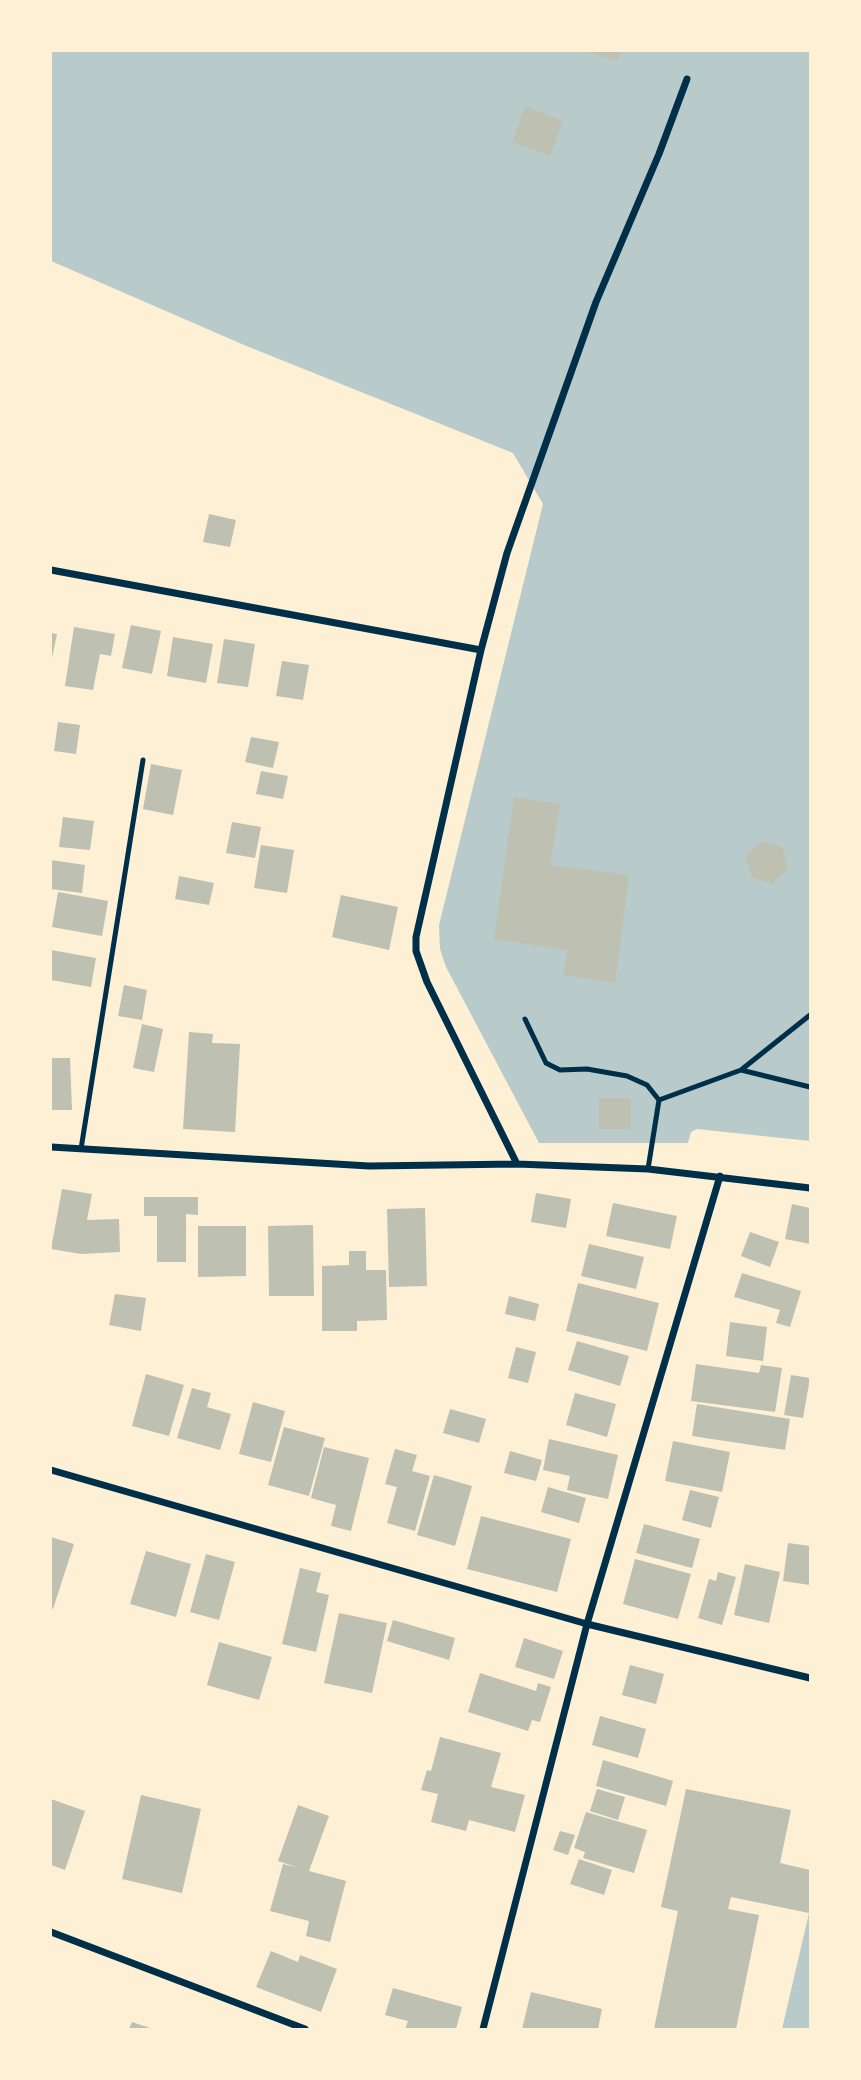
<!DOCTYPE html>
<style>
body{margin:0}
#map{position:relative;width:861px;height:2080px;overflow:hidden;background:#fdf0d5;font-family:"Golos Text",sans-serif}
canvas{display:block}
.frame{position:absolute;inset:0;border:52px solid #fdf0d5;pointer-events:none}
</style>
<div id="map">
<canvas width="861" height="2080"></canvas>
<div class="frame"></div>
</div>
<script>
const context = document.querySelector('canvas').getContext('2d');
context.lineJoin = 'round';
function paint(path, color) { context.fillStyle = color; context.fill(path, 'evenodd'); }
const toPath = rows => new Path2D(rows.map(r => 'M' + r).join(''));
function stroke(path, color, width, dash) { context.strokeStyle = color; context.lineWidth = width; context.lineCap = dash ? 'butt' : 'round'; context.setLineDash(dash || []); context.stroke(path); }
paint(toPath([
 [51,51,810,51,810,1141,697,1129,691,1132,688,1143,539,1143,446,967,440,949,439,925,543,504,513,453,244,345,51,261],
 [810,1909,810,2029,782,2029,809,1913]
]), '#b9caca');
paint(toPath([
 [583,51,621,51,618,61],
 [525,106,563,121,550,156,512,142],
 [209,514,236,520,230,547,203,542],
 [131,625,161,631,152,674,122,668],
 [74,627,115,634,111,656,100,654,93,690,65,686],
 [51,633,57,634,52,658,51,658],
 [173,637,213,644,206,683,167,676],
 [224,639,255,644,248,687,217,683],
 [282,661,309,665,303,700,276,696],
 [58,722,80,725,76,754,54,751],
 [251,737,279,742,273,768,245,762],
 [151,764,182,770,173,815,143,809],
 [261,771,288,776,283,799,256,794],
 [514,797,560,804,550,865,629,875,615,983,563,975,567,950,494,939],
 [63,817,94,821,90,850,59,847],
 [232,822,261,827,255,858,226,853],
 [761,841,782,847,788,868,773,884,752,877,745,857],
 [261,845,294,850,287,893,254,888],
 [51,860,85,865,82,893,51,889],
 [179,876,214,883,209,905,175,899],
 [58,892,108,901,102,936,52,927],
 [341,895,398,907,389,950,332,937],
 [51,950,96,958,91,987,51,980],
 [124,985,147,990,142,1020,118,1016],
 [142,1024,163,1029,154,1072,133,1068],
 [189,1032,213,1034,212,1043,240,1044,235,1132,183,1129],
 [51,1058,70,1058,72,1110,51,1110],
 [599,1098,631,1098,631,1129,599,1129],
 [62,1189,92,1194,87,1220,119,1219,120,1252,81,1254,51,1249],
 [536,1193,571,1199,566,1228,531,1222],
 [144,1197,198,1197,198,1215,186,1214,186,1262,157,1262,157,1216,144,1216],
 [613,1203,677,1216,670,1249,606,1236],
 [792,1204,810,1208,810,1244,785,1239],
 [425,1208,427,1286,389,1287,387,1209],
 [313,1225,314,1296,269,1296,268,1226],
 [198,1226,246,1226,246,1276,198,1277],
 [750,1232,779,1242,770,1267,741,1256],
 [589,1244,644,1257,636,1289,581,1276],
 [349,1251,366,1251,366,1270,386,1270,387,1320,357,1321,357,1331,322,1331,322,1266,349,1265],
 [742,1273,801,1291,790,1327,776,1323,780,1310,734,1297],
 [578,1283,659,1303,647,1351,566,1331],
 [115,1294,146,1298,141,1331,109,1325],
 [509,1296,539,1304,535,1321,505,1314],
 [730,1322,767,1327,763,1361,726,1356],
 [577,1341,629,1356,620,1386,568,1370],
 [516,1347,536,1352,528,1383,508,1378],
 [696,1364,759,1373,761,1365,782,1368,775,1412,691,1401],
 [146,1374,184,1385,169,1436,132,1426],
 [791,1375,810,1378,803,1418,784,1415],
 [192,1388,211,1393,207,1407,231,1414,220,1450,177,1438],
 [575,1393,616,1404,607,1437,566,1425],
 [253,1402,285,1411,271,1462,239,1454],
 [697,1404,790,1419,785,1450,692,1436],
 [450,1409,486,1419,479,1443,443,1433],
 [284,1427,325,1438,309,1496,268,1485],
 [549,1439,618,1455,608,1499,567,1490,570,1476,543,1470],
 [673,1441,730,1452,722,1492,665,1481],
 [324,1447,369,1458,351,1531,331,1526,336,1505,311,1498],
 [395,1449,417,1455,412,1471,430,1476,415,1531,387,1523,397,1487,385,1484],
 [510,1451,542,1460,536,1481,504,1473],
 [434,1475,472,1486,455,1546,417,1535],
 [548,1487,586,1498,579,1523,541,1512],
 [690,1490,719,1497,711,1528,682,1520],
 [481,1516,571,1539,557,1592,467,1569],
 [644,1524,700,1539,692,1568,636,1553],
 [51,1537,74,1544,53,1609,51,1608],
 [788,1543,810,1546,810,1585,783,1581],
 [146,1551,191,1564,176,1617,130,1604],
 [206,1554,235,1562,219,1620,190,1612],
 [635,1559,691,1574,678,1619,623,1604],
 [745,1564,780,1572,769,1623,734,1615],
 [300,1568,321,1573,316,1592,329,1595,316,1652,282,1644],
 [718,1572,736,1577,722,1625,698,1618,709,1579,716,1581],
 [339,1613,387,1623,372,1693,324,1683],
 [393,1620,455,1638,449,1660,387,1641],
 [524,1638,563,1651,554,1679,515,1667],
 [219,1642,272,1657,259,1700,207,1685],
 [630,1665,664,1674,656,1704,622,1695],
 [480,1673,536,1691,538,1683,551,1687,540,1722,532,1720,528,1731,468,1712],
 [600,1716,646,1729,638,1758,592,1745],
 [440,1737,501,1753,491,1787,525,1795,515,1832,469,1820,466,1831,431,1822,438,1794,421,1790,427,1770,431,1771],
 [603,1760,673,1781,666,1806,596,1786],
 [597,1789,625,1797,618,1820,590,1811],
 [686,1789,791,1810,780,1863,810,1870,809,1913,731,1897,728,1909,759,1915,736,2029,654,2029,678,1911,661,1907],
 [141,1795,201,1809,182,1893,122,1879],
 [51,1799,85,1811,65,1870,51,1865],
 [298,1805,329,1816,309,1871,346,1881,330,1942,306,1936,309,1921,270,1911,283,1864,299,1868,278,1861],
 [586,1812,647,1830,634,1873,583,1858,585,1852,574,1848],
 [560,1831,575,1835,568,1855,553,1850],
 [579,1859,612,1870,604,1895,570,1884],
 [271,1951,298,1962,300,1955,337,1969,321,2012,256,1987],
 [393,1988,462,2007,456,2029,405,2029,408,2021,385,2015],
 [531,1992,602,2009,598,2029,522,2029],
 [132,2022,153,2029,129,2029]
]), '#bec0b2');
stroke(toPath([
 [810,1015,741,1070,810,1087],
 [525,1019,546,1063,560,1070,587,1069,627,1076,647,1085,659,1100],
 [81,1149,143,760],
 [648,1169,659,1100,741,1070]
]), '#003049', 5);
stroke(toPath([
 [51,570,481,650],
 [51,1147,369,1166,517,1164,648,1169,810,1188],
 [517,1164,427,982,416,951,416,937,481,650,507,553,596,302,659,154,687,79],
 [51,1470,587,1624,810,1678],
 [51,1932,305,2029],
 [483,2029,587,1624,720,1176]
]), '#003049', 7);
</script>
